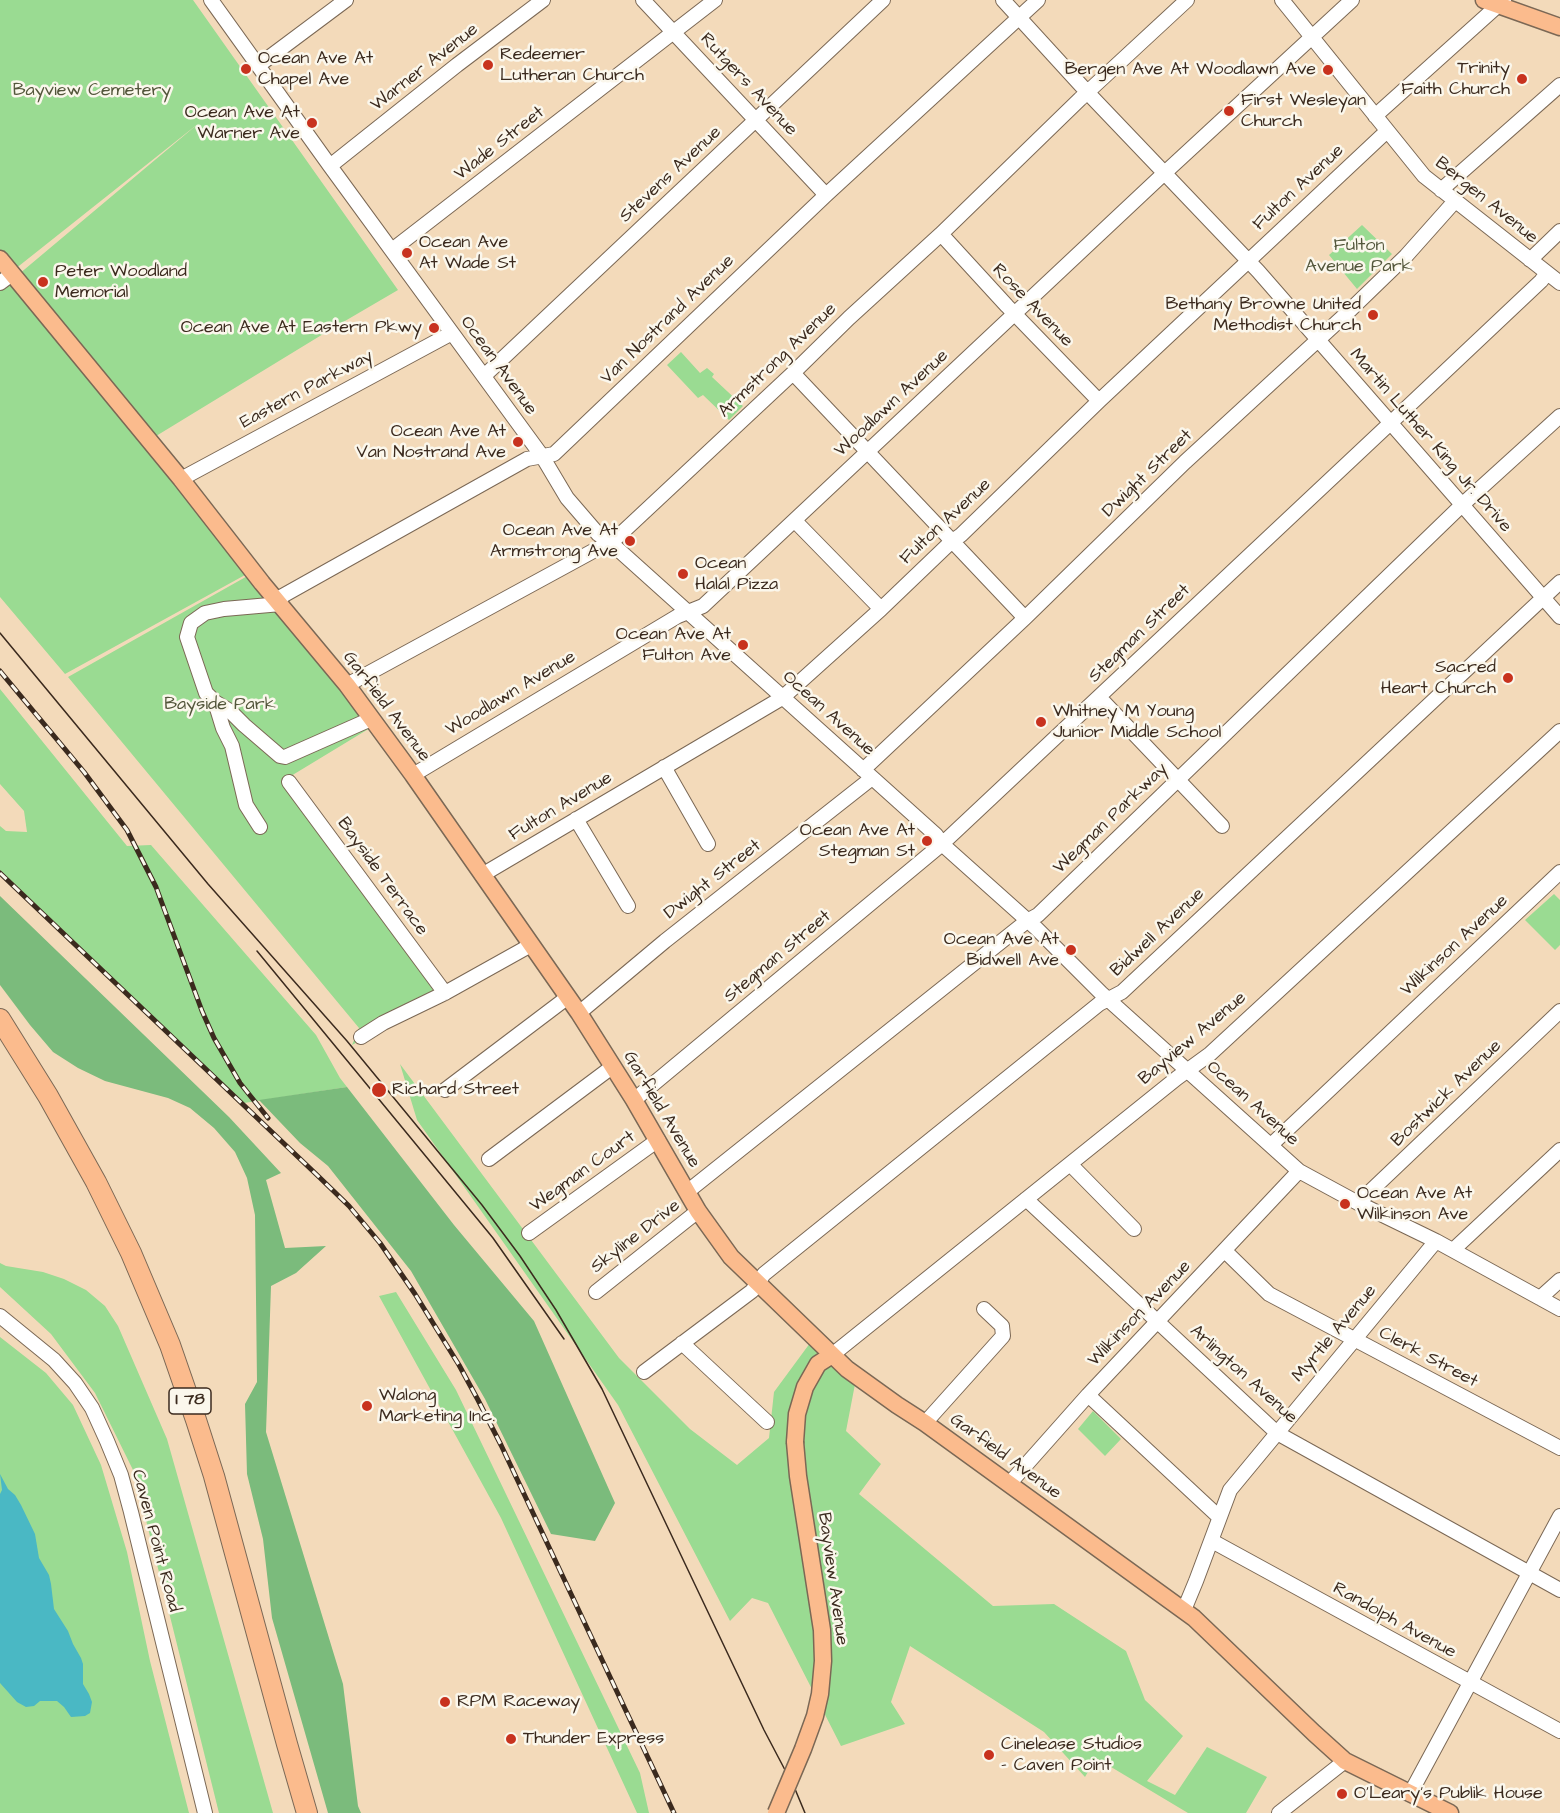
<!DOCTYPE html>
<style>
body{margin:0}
canvas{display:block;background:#f3daba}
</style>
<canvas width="1560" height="1813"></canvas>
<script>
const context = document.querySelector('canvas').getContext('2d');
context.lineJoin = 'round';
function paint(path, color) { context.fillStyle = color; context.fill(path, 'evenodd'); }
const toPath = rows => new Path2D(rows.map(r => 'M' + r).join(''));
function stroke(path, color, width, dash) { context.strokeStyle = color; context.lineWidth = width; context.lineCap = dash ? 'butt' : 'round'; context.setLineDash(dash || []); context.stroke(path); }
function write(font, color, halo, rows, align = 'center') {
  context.font = font + ' "Architects Daughter",sans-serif'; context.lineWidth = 5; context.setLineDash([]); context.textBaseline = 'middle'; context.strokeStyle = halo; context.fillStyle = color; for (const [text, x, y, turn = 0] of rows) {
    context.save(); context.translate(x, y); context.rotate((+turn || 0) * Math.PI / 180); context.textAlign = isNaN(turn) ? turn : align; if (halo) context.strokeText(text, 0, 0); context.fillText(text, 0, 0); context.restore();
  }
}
paint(toPath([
 [0,0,193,0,398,290,333,328,143,444,245,575,65,674,0,597,0,290,199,123,0,281],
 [1362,225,1392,254,1357,289,1329,255],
 [681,352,700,373,707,368,714,374,712,377,743,406,729,420,703,395,698,398,667,365],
 [251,574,375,725,286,779,443,994,352,1045,359,1028,68,677],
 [0,689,127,846,151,845,316,1035,340,1078,347,1087,244,1103,0,870,0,826,6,831,27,832,24,811,0,784],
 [1554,894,1560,900,1560,945,1555,950,1525,920],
 [400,1064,619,1358,690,1429,737,1465,769,1438,774,1392,813,1339,856,1379,846,1431,881,1464,859,1494,993,1606,1054,1604,1126,1651,1145,1700,1183,1736,1147,1781,1175,1795,1207,1747,1267,1777,1246,1813,1188,1813,1096,1758,1085,1777,1044,1732,910,1646,891,1702,905,1724,841,1746,768,1603,752,1598,730,1621,618,1405,417,1120],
 [0,1263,6,1266,43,1272,64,1279,86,1290,105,1306,118,1326,167,1439,273,1813,219,1813,134,1472,95,1393,51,1334,0,1287],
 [396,1292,456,1390,640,1773,649,1813,637,1813,501,1518,379,1296],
 [0,1337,46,1373,73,1405,101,1465,127,1552,150,1661,189,1813,0,1813],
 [1093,1411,1121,1439,1105,1456,1078,1429]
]), '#9adb92');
paint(toPath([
 [0,896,229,1117,281,1173,266,1180,285,1248,326,1246,296,1273,271,1286,266,1432,343,1684,358,1806,361,1813,328,1813,272,1618,263,1539,247,1474,245,1404,257,1382,255,1215,247,1178,235,1152,214,1128,190,1108,168,1098,105,1081,78,1068,53,1052,30,1025,0,985],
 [347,1087,454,1225,534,1321,615,1503,595,1541,551,1534,485,1399,411,1271,328,1166,300,1143,259,1100]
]), '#7bbb7c');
paint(toPath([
 [0,1474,8,1489,15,1495,21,1505,35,1534,39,1558,49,1575,51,1584,54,1609,68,1631,73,1644,81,1658,83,1664,83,1684,89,1694,92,1702,90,1713,85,1716,71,1717,64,1707,57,1701,40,1701,34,1706,26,1707,17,1702,0,1683,0,1494,2,1490]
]), '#4ab8c4');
const minor = toPath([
 [211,0,330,166,542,456,567,498,598,534,611,543,936,835,942,844,1036,928,1101,993,1299,1171,1358,1203,1436,1241,1560,1309],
 [643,0,826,195],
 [1003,0,1088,93,1258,271,1560,617],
 [1282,0,1424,176,1560,283],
 [259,65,346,0],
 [1375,116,1504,0],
 [330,166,457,65,543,0],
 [1441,190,1560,85],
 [941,234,1007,306,1099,401],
 [392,250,715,0],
 [1530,260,1560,231],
 [0,283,12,274],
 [793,373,1025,618],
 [484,376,883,0],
 [181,479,452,333],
 [795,521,881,609],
 [277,599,527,459,554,454,826,195,1038,0],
 [281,604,224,609,205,613,191,623,187,637,206,693,215,702,230,711,244,725,280,756,285,757,371,719],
 [347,685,595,550,611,543,793,373,849,318,941,234,1080,99,1187,0],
 [1099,697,1222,826],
 [215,702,223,728,232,746,246,805,260,827],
 [664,767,708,844],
 [863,770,1025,618,1185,462,1345,315,1406,256,1455,201],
 [413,775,678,616,703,606,1157,180,1352,0],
 [289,782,445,993],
 [576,819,628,906],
 [482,875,782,698,881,609,951,542,961,535,1099,401,1387,131],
 [579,1013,665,941,872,778],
 [361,1037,383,1023,445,993,531,945],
 [445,1090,568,997],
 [634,1100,942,844,1400,414,1541,281,1547,273],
 [1271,1145,1560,872],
 [489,1159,612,1067],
 [1070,1164,1134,1229],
 [687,1192,1027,921,1038,915,1463,504,1560,416],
 [1026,1199,1277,1433,1560,1590],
 [1358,1203,1560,1011],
 [529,1233,658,1140],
 [1453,1250,1560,1150],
 [1225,1251,1269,1294,1560,1448],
 [596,1292,698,1211],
 [1540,1298,1560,1280],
 [0,1316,54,1360,75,1383,92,1408,107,1441,121,1475,131,1512,205,1813],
 [682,1343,767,1422],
 [832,1355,1177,1078,1210,1054,1560,731],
 [644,1372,752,1291,764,1274,1099,1004,1122,992,1560,582],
 [1088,1395,1219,1517],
 [925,1423,1003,1336,1002,1326,984,1309],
 [1009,1484,1088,1395,1299,1171],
 [1212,1541,1560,1731],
 [1184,1610,1196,1581,1230,1490,1436,1241],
 [1410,1794,1560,1516],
 [1279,1813,1345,1761]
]);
const major = toPath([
 [1484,0,1560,27],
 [0,259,181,479,262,583,347,685,413,775,579,1013,634,1100,698,1211,731,1257,847,1369,897,1405,925,1423,1194,1618,1314,1733,1345,1761,1450,1813],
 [795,1442,797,1414,805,1387,818,1364,832,1355]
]);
const highway = toPath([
 [0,1019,48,1096,96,1182,131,1253,170,1345,196,1420,214,1476,287,1744,307,1813]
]);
stroke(minor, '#7b6855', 16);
stroke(major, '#7b6855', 19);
stroke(highway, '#7b6855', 22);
stroke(minor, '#fff', 14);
stroke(major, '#fbbb8d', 16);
stroke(highway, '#fbbb8d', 20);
stroke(toPath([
 [0,633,208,884,347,1041,482,1205,520,1256,556,1310,602,1389,764,1730,795,1789,805,1813],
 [257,951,493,1238,564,1339]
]), '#3b2a1e', 1.5);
const rail = toPath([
 [0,671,84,772,127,830,156,887,202,1011,214,1038,240,1083,268,1118],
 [0,873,317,1175,349,1206,380,1243,415,1294,459,1365,478,1400,501,1445,674,1813]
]);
stroke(rail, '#3b2a1e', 5);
stroke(rail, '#fbf7ec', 3, [9]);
const majorBridge = toPath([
 [776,1813,803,1749,815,1716,820,1694,823,1661,822,1630,798,1476,795,1442]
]);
stroke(majorBridge, '#7b6855', 19, []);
stroke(majorBridge, '#fbbb8d', 16);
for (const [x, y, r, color] of [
 [488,65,6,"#c8321e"],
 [246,69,6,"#c8321e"],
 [1328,70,6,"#c8321e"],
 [1522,79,6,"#c8321e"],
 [1229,111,6,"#c8321e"],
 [312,123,6,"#c8321e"],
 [407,253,6,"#c8321e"],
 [43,282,6,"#c8321e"],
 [1373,315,6,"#c8321e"],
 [434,328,6,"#c8321e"],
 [518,442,6,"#c8321e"],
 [630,541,6,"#c8321e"],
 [683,574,6,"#c8321e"],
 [743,645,6,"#c8321e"],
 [1508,678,6,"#c8321e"],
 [1041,722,6,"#c8321e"],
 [927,841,6,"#c8321e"],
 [1071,950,6,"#c8321e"],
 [379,1090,8,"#c8321e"],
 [1345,1204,6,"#c8321e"],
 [367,1406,6,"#c8321e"],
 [445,1702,6,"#c8321e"],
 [511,1739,6,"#c8321e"],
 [989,1755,6,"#c8321e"],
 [1342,1794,6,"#c8321e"]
]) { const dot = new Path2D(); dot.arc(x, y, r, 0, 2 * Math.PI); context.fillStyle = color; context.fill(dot); stroke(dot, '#fbf7ec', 2); }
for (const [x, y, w] of [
 [190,1401,42]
]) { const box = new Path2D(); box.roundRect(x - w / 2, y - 13, w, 26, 4.5); context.fillStyle = '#fbf7ec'; context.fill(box); stroke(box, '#3b2a1e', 1.5); }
write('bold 16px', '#3b2a1e', null, [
 ["I 78",190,1401]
]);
write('18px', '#3b2a1e', '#fbf7ec', [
 ["Redeemer",500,55],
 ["Lutheran Church",500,76],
 ["Ocean Ave At",258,59],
 ["Chapel Ave",258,80],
 ["Trinity",1510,69,"right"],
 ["Faith Church",1510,90,"right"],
 ["Bergen Ave At Woodlawn Ave",1316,70,"right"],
 ["First Wesleyan",1241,101],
 ["Church",1241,122],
 ["Ocean Ave At",300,113,"right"],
 ["Warner Ave",300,134,"right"],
 ["Ocean Ave",419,243],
 ["At Wade St",419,264],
 ["Peter Woodland",55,272],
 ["Memorial",55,293],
 ["Bethany Browne United",1361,305,"right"],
 ["Methodist Church",1361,326,"right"],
 ["Ocean Ave At Eastern Pkwy",422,328,"right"],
 ["Ocean Ave At",506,432,"right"],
 ["Van Nostrand Ave",506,453,"right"],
 ["Ocean Ave At",618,531,"right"],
 ["Armstrong Ave",618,552,"right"],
 ["Ocean",695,564],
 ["Halal Pizza",695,585],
 ["Ocean Ave At",731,635,"right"],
 ["Fulton Ave",731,656,"right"],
 ["Sacred",1496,668,"right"],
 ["Heart Church",1496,689,"right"],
 ["Whitney M Young",1053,712],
 ["Junior Middle School",1053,733],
 ["Ocean Ave At",915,831,"right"],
 ["Stegman St",915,852,"right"],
 ["Ocean Ave At",1059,940,"right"],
 ["Bidwell Ave",1059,961,"right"],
 ["Richard Street",392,1090],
 ["Ocean Ave At",1357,1194],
 ["Wilkinson Ave",1357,1215],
 ["Walong",379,1396],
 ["Marketing Inc.",379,1417],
 ["RPM Raceway",457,1702],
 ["Thunder Express",523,1739],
 ["Cinelease Studios",1001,1745],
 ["- Caven Point",1001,1766],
 ["O'Leary's Publik House",1354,1794]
], 'left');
write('18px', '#3b2a1e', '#fbf7ec', [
 ["Warner Avenue",425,68,-38],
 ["Rutgers Avenue",748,85,47],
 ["Wade Street",500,144,-38],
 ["Stevens Avenue",671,175,-43],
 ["Fulton Avenue",1299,188,-43],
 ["Bergen Avenue",1486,201,39],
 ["Rose Avenue",1032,306,46],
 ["Van Nostrand Avenue",668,320,-44],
 ["Armstrong Avenue",778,361,-44],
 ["Ocean Avenue",498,366,54],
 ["Eastern Parkway",307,390,-28],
 ["Woodlawn Avenue",892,404,-43],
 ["Martin Luther King Jr. Drive",1430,441,49],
 ["Dwight Street",1148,474,-44],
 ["Fulton Avenue",946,522,-43],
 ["Stegman Street",1140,634,-44],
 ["Woodlawn Avenue",511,694,-31],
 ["Garfield Avenue",386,707,53],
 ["Ocean Avenue",828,714,42],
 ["Fulton Avenue",561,807,-31],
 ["Wegman Parkway",1111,819,-44],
 ["Bayside Terrace",382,877,54],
 ["Dwight Street",713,880,-38],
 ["Bidwell Avenue",1158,933,-43],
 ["Wilkinson Avenue",1455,946,-43],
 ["Stegman Street",778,957,-40],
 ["Bayview Avenue",1193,1039,-40],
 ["Bostwick Avenue",1447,1094,-44],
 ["Ocean Avenue",1252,1104,42],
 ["Garfield Avenue",661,1110,59],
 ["Wegman Court",583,1172,-36],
 ["Skyline Drive",636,1237,-38],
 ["Wilkinson Avenue",1140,1314,-46],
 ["Myrtle Avenue",1335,1334,-50],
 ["Clerk Street",1428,1358,28],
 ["Arlington Avenue",1243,1375,42],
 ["Garfield Avenue",1005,1457,36],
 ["Caven Point Road",155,1541,75],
 ["Bayview Avenue",832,1579,82],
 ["Randolph Avenue",1394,1621,29]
]);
write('18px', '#53563b', '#fbf7ec', [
 ["Bayview Cemetery",92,91],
 ["Fulton",1359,246],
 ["Avenue Park",1359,267],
 ["Bayside Park",220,705]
]);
</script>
